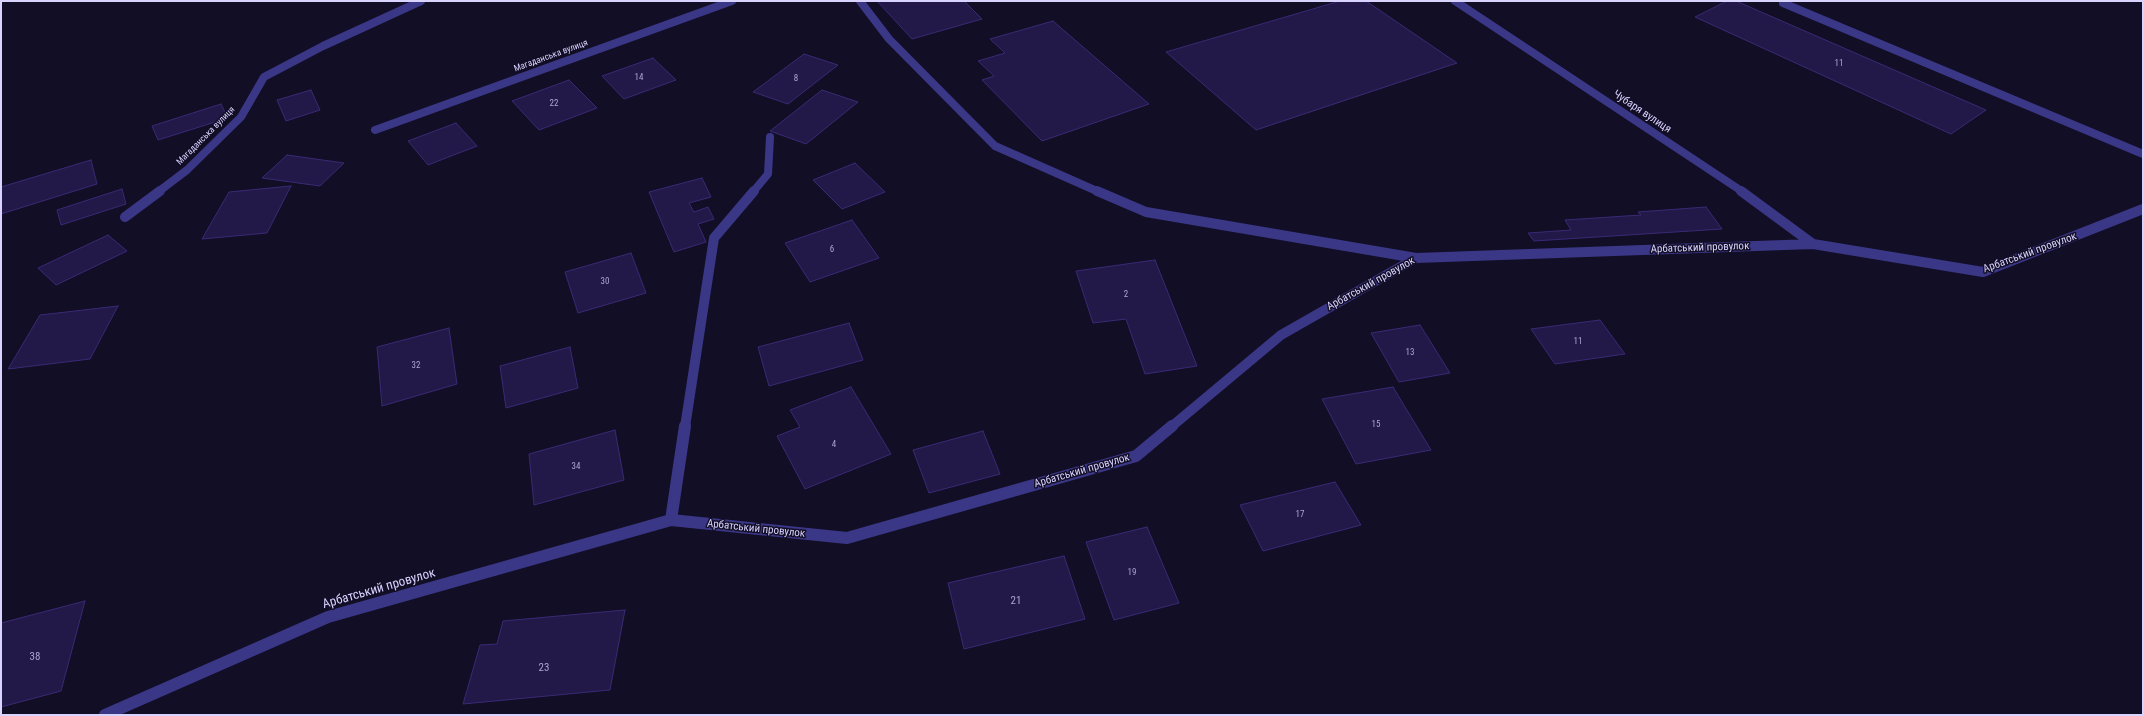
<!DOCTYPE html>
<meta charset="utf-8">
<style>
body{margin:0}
#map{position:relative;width:2144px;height:716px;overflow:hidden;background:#120e26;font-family:"Roboto Condensed",sans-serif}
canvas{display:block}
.frame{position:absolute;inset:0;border:2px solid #d9d3ff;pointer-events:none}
</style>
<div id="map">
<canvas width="2144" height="716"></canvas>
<div class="frame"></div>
</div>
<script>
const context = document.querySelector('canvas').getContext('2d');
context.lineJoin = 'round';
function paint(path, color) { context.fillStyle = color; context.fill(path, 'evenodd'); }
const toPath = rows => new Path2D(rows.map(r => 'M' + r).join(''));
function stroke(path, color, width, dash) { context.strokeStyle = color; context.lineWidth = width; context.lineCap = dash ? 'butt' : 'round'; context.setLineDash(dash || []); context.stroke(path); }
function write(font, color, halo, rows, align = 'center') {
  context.font = font + ' "Roboto Condensed",sans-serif'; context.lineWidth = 3; context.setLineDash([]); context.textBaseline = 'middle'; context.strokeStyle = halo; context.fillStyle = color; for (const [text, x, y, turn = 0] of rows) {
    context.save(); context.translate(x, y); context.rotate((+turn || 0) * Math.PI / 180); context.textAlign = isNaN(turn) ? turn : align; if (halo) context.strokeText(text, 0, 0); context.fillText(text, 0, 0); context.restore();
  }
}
const building = toPath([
 [877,1,969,1,965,2,982,19,912,39,877,1],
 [1340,1,1366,1,1457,63,1256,130,1166,52,1340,1],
 [1727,1,1736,1,1986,110,1951,134,1695,17,1727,1],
 [1053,21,1149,104,1042,141,982,80,994,76,978,61,1005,53,990,39,1053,21],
 [804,54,838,65,788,104,753,92,804,54],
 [653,58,676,80,624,99,602,76,653,58],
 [569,80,597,108,539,130,512,101,569,80],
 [311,90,320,110,286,121,277,100,311,90],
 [822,90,858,102,806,144,770,131,822,90],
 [221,104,228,118,158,140,152,126,221,104],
 [456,123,477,146,428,165,408,141,456,123],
 [287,155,344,163,320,186,262,178,287,155],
 [91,160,97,184,1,214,1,187,91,160],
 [855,163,885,192,842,209,813,180,855,163],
 [702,178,711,197,689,203,694,212,708,207,714,219,698,224,706,242,674,252,649,192,702,178],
 [291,186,267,233,202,239,229,192,291,186],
 [122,189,126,204,61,225,57,210,122,189],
 [1706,207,1722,229,1534,241,1528,233,1571,230,1565,220,1641,215,1638,212,1706,207],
 [852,220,879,258,810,282,785,243,852,220],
 [108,235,127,251,56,285,38,268,108,235],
 [631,253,646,293,578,313,565,272,631,253],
 [1155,260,1197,366,1145,374,1126,319,1093,323,1076,271,1155,260],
 [118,306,90,359,8,369,40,315,118,306],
 [1600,320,1625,354,1555,364,1531,329,1600,320],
 [849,323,863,360,769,386,758,347,849,323],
 [1420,325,1450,373,1399,382,1371,333,1420,325],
 [449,328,457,384,382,406,377,347,449,328],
 [570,347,578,388,506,408,500,366,570,347],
 [851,387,891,454,805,489,777,436,800,427,790,410,851,387],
 [1393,387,1431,450,1356,464,1322,399,1393,387],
 [615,430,624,480,534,505,529,454,615,430],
 [983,431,1000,474,929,493,913,450,983,431],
 [1335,482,1361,525,1263,551,1240,505,1335,482],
 [1147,527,1179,603,1114,620,1086,542,1147,527],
 [1064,556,1085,619,964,649,948,583,1064,556],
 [85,601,61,691,1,707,1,623,85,601],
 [625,610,610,690,463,704,480,645,497,644,503,621,625,610]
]);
paint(building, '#231948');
stroke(building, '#3a2a75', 1);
stroke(toPath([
 [1783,3,2143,154]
]), '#3b3787', 8);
stroke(toPath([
 [860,1,889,39,995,146,1099,192],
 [1455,1,1743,192],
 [375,130,732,1],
 [158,192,187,170,241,117,264,77,323,46,421,1],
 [753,192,768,174,770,137]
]), '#3b3787', 8);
stroke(toPath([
 [1097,191,1146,212,1416,258],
 [1741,191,1813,244],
 [125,217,160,191],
 [685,427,714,238,754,191],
 [1171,427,1281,335,1416,258,1813,244,1983,272,2143,209]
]), '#3b3787', 10);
stroke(toPath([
 [671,520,685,426],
 [105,715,328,617,671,520,847,538,1136,456,1172,426]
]), '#3b3787', 12);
write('9px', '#d9d3ff', '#120e26', [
 ["Магаданська вулиця",551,56,-20],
 ["Магаданська вулиця",206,136,-45]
]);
write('9px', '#aca4d1', null, [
 ["11",1839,64],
 ["14",639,78],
 ["8",796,79],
 ["22",554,104],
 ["6",832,250],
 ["30",605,282],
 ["2",1126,295],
 ["11",1578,342],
 ["13",1410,353],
 ["32",416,366],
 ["15",1376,425],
 ["4",834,445],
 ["34",576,467],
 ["17",1300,515],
 ["19",1132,573]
]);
write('11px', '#d9d3ff', '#120e26', [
 ["Чубаря вулиця",1642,112,34],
 ["Арбатський провулок",1700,248,-2],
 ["Арбатський провулок",2030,253,-20],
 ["Арбатський провулок",1371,284,-29],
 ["Арбатський провулок",1082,471,-16],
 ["Арбатський провулок",756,529,6]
]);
write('11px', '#aca4d1', null, [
 ["21",1016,601],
 ["38",35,657],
 ["23",544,668]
]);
write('13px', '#d9d3ff', '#120e26', [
 ["Арбатський провулок",379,589,-16]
]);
</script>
